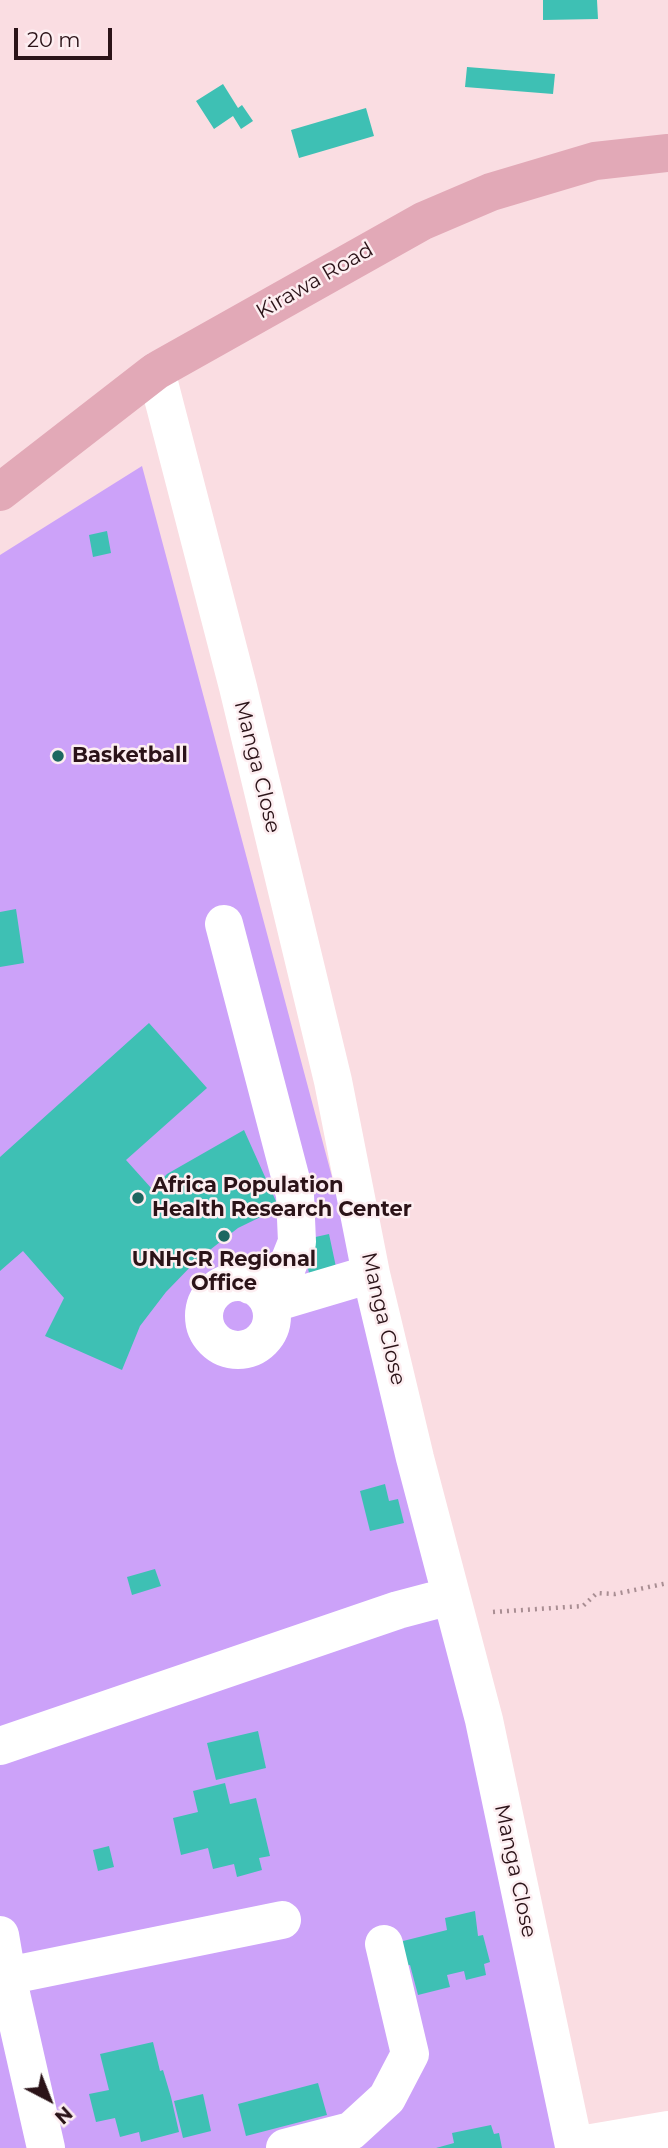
<!DOCTYPE html>
<style>
body{margin:0}
#map{position:relative;width:668px;height:2148px;overflow:hidden;background:#fadde2;font-family:Montserrat,sans-serif}
canvas{display:block}
.north{position:absolute;left:14px;top:2064px;width:70px;height:70px;-webkit-text-stroke:5px #fdeef1;paint-order:stroke;rotate:138deg;font-size:19px;font-weight:700;line-height:28px;text-align:center;color:#2b1318}
.north::after{content:'';display:block;margin:auto;width:24px;height:32px;background:#2b1318;clip-path:polygon(50% 0,100% 100%,50% 72%,0 100%)}
.scale{position:absolute;left:14px;top:28px;width:98px;height:32px;box-sizing:border-box;border:4px solid #2b1318;border-top:0;padding-left:9px;font-size:21px;line-height:24px;white-space:nowrap;color:#2b1318;-webkit-text-stroke:5px #fdeef1;paint-order:stroke}
</style>
<div id="map">
<canvas width="668" height="2148"></canvas>
<div class="north">N</div>
<div class="scale">20 m</div>
</div>
<script>
const context = document.querySelector('canvas').getContext('2d');
context.lineJoin = 'round';
function paint(path, color) { context.fillStyle = color; context.fill(path, 'evenodd'); }
const toPath = rows => new Path2D(rows.map(r => 'M' + r).join(''));
function stroke(path, color, width, dash) { context.strokeStyle = color; context.lineWidth = width; context.lineCap = dash ? 'butt' : 'round'; context.setLineDash(dash || []); context.stroke(path); }
function write(font, color, halo, rows, align = 'center') {
  context.font = font + ' Montserrat,sans-serif'; context.lineWidth = 5; context.setLineDash([]); context.textBaseline = 'middle'; context.strokeStyle = halo; context.fillStyle = color; for (const [text, x, y, turn = 0] of rows) {
    context.save(); context.translate(x, y); context.rotate((+turn || 0) * Math.PI / 180); context.textAlign = isNaN(turn) ? turn : align; if (halo) context.strokeText(text, 0, 0); context.fillText(text, 0, 0); context.restore();
  }
}
paint(toPath([
 [142,466,586,2127,668,2148,0,2148,0,555]
]), '#cca2f9');
paint(toPath([
 [543,0,597,0,598,19,543,20],
 [467,67,555,74,553,94,465,87],
 [223,84,238,108,242,105,253,121,241,129,233,116,214,129,196,101],
 [366,108,374,136,299,158,291,130],
 [107,531,111,553,93,557,89,535],
 [16,909,24,963,0,967,0,912],
 [149,1023,207,1088,126,1160,152,1189,167,1174,244,1130,279,1208,238,1228,197,1260,166,1292,140,1326,122,1370,45,1336,64,1298,23,1251,0,1271,0,1157],
 [329,1234,336,1267,309,1273,302,1240],
 [385,1484,389,1501,398,1499,404,1523,370,1531,360,1491],
 [155,1569,161,1586,132,1595,127,1577],
 [258,1731,266,1768,216,1780,207,1743],
 [225,1783,230,1804,256,1798,270,1856,259,1858,262,1870,237,1877,234,1864,213,1869,208,1848,181,1855,173,1818,198,1812,193,1791],
 [109,1846,114,1867,98,1871,93,1850],
 [475,1911,478,1936,483,1935,490,1962,484,1964,486,1975,466,1980,464,1971,447,1975,450,1987,418,1995,410,1965,404,1966,399,1942,447,1930,445,1918],
 [153,2042,160,2071,163,2070,171,2097,179,2132,141,2142,139,2132,120,2137,115,2118,96,2122,89,2094,109,2090,100,2054],
 [318,2083,327,2115,246,2136,238,2104],
 [203,2094,211,2131,183,2138,174,2101],
 [491,2125,494,2134,499,2133,502,2148,436,2148,454,2143,452,2133]
]), '#3ec0b4');
stroke(toPath([
 [493,1612,583,1606,597,1593,615,1594,668,1583]
]), '#a98e93', 4.5, [2, 5]);
stroke(toPath([
 [156,371,238,687,333,1081,371,1274,415,1458,484,1720,574,2146,668,2130],
 [224,924,295,1195,297,1242,287,1267,250,1285],
 '204 1316a34 34 0 1 1 68 0a34 34 0 1 1-68 0Z',
 [270,1304,371,1274],
 [0,1746,398,1610,451,1596],
 [0,1935,7,1976,46,2148],
 [7,1976,282,1920],
 [285,2148,351,2131,387,2098,410,2054,384,1944]
]), '#fff', 38);
stroke(toPath([
 [0,492,156,371,423,221,491,192,595,161,668,153]
]), '#e2a9b7', 38);
for (const [x, y, r, color] of [
 [58,756,7,"#1c6760"],
 [138,1198,7,"#1c6760"],
 [224,1236,7,"#1c6760"]
]) { const dot = new Path2D(); dot.arc(x, y, r, 0, 2 * Math.PI); context.fillStyle = color; context.fill(dot); stroke(dot, '#fdeef1', 2.5); }
write('21px', '#2b1318', '#fdeef1', [
 ["Kirawa Road",315,281,-30],
 ["Manga Close",257,767,76],
 ["Manga Close",383,1319,77],
 ["Manga Close",515,1871,78]
]);
write('bold 21px', '#2b1318', '#fdeef1', [
 ["Basketball",72,756],
 ["Africa Population",152,1186],
 ["Health Research Center",152,1210],
 ["UNHCR Regional",224,1260,"center"],
 ["Office",224,1284,"center"]
], 'left');
</script>
